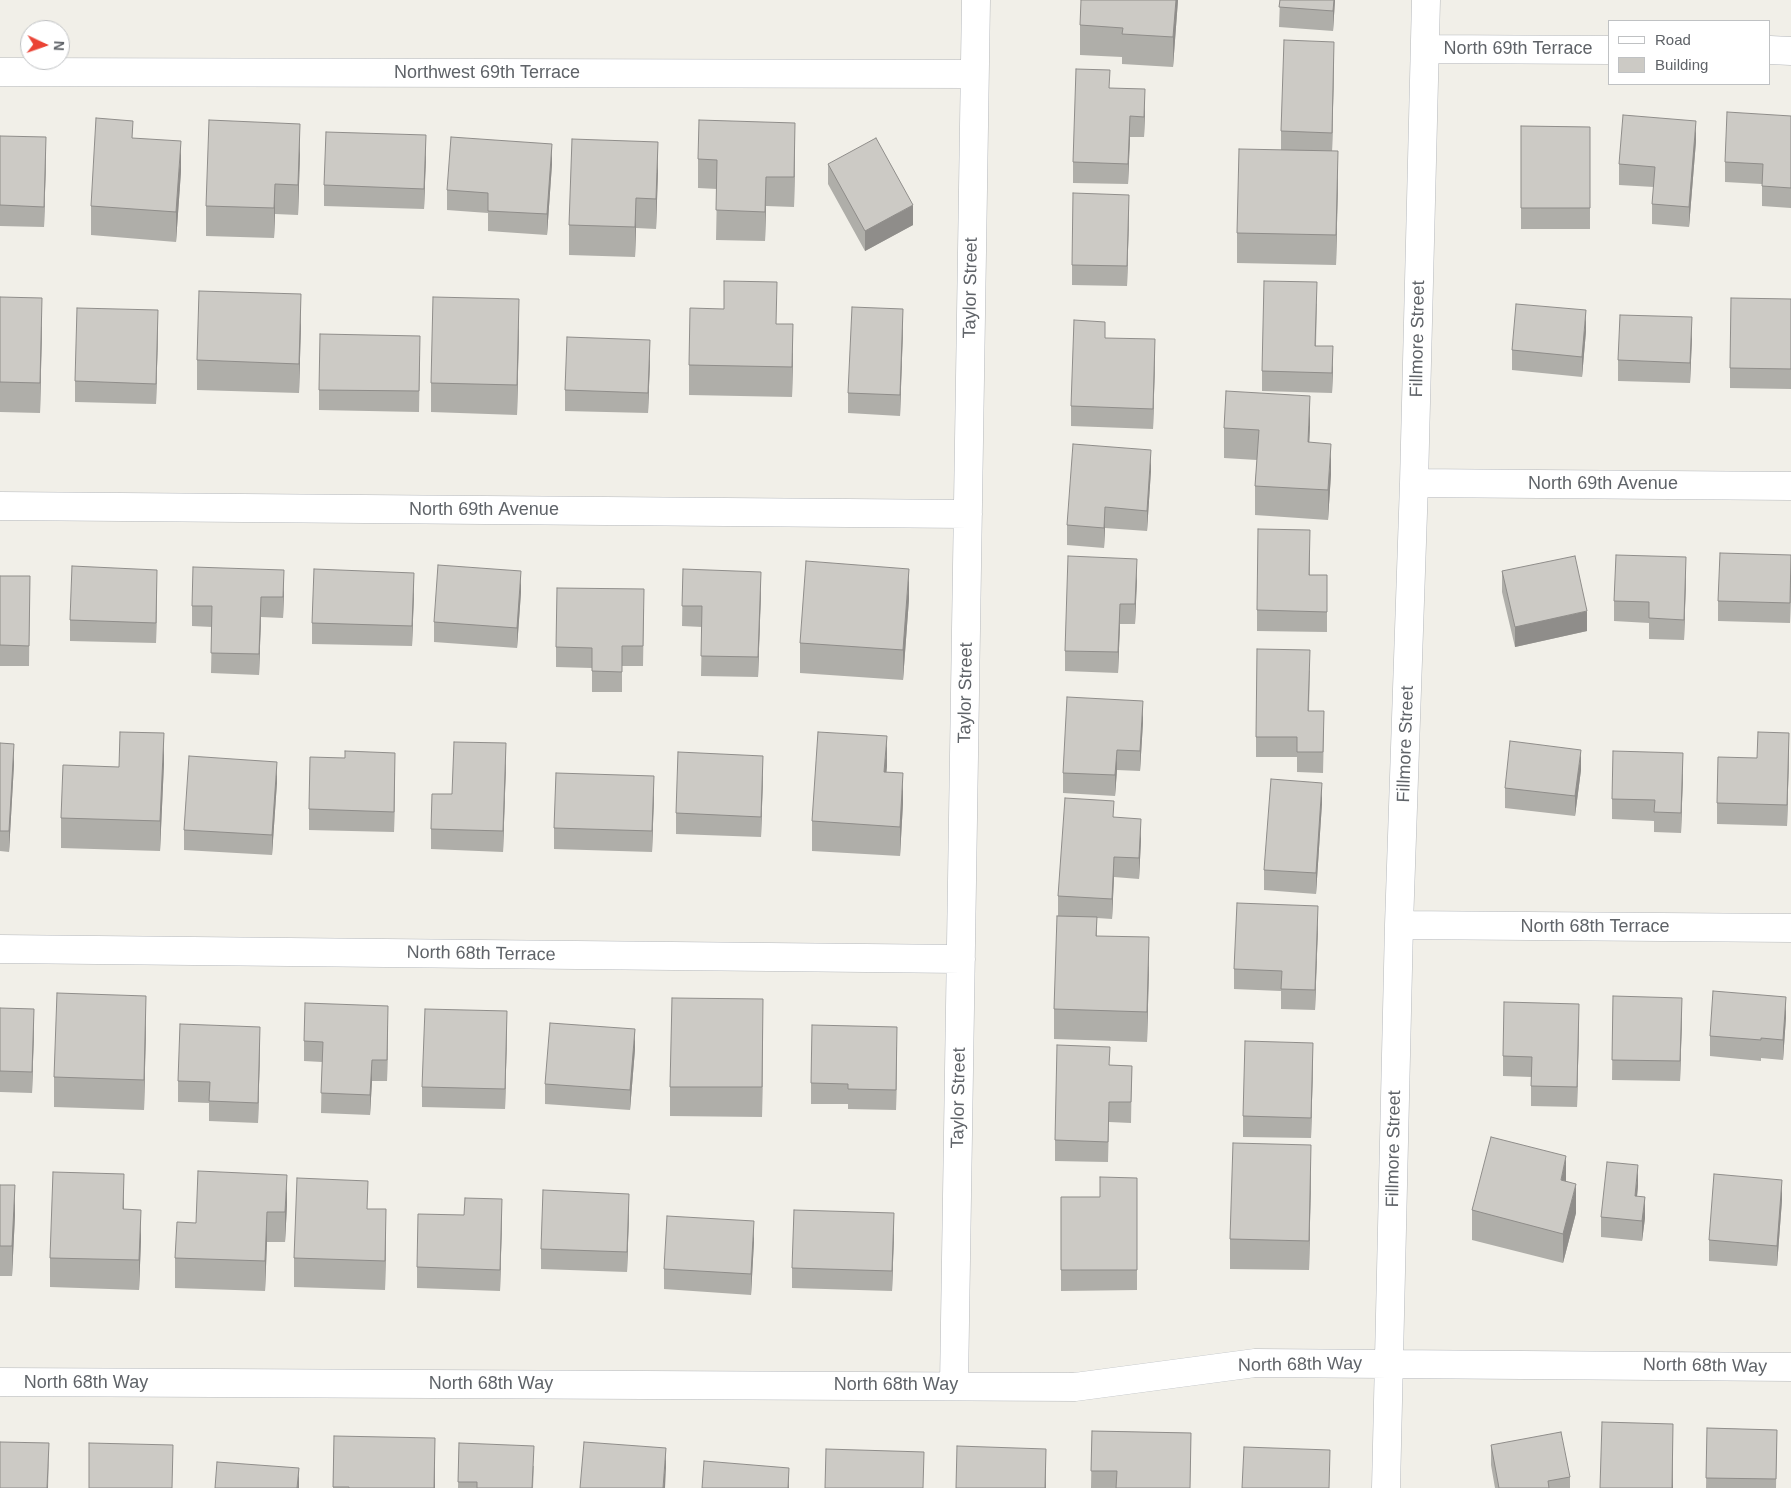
<!DOCTYPE html>
<style>
body{margin:0}
#map{position:relative;width:1791px;height:1488px;overflow:hidden;background:#f1efe8;font-family:Arial,sans-serif}
canvas{display:block}
.legend{position:absolute;left:1608px;top:20px;width:162px;height:65px;box-sizing:border-box;background:#fff;border:1px solid #bfc1c3;margin:0;padding:6px 9px;list-style:none;font-size:15px;color:#5f6368}
.legend li{display:flex;align-items:center;gap:10px;height:25px}
.legend b{width:25px;border:1px solid #bfc1c3}
.north{position:absolute;left:20px;top:20px;width:50px;height:50px;box-sizing:border-box;background:#fff;border:1px solid #bfc1c3;border-radius:50%;rotate:93deg;font-size:14px;font-weight:700;line-height:20px;text-align:center;color:#5f6368}
.north::after{content:'';display:block;margin:auto;width:18px;height:22px;background:#ea4335;clip-path:polygon(50% 0,100% 100%,50% 72%,0 100%)}
</style>
<div id="map">
<canvas width="1791" height="1488"></canvas>
<ul class="legend">
<li><b style="height:6px;background:#fff"></b>Road</li>
<li><b style="height:14px;background:#cccac5"></b>Building</li>
</ul>
<div class="north">N</div>
</div>
<script>
const context = document.querySelector('canvas').getContext('2d');
context.lineJoin = 'round';
const toPath = rows => new Path2D(rows.map(r => 'M' + r).join(''));
function stroke(path, color, width, dash) { context.strokeStyle = color; context.lineWidth = width; context.lineCap = dash ? 'butt' : 'round'; context.setLineDash(dash || []); context.stroke(path); }
function paint(path, color) { context.fillStyle = color; context.fill(path, 'evenodd'); }
function write(font, color, halo, rows, align = 'center') {
  context.font = font + ' Arial,sans-serif'; context.lineWidth = 5; context.setLineDash([]); context.textBaseline = 'middle'; context.strokeStyle = halo; context.fillStyle = color; for (const [text, x, y, turn = 0] of rows) {
    context.save(); context.translate(x, y); context.rotate((+turn || 0) * Math.PI / 180); context.textAlign = isNaN(turn) ? turn : align; if (halo) context.strokeText(text, 0, 0); context.fillText(text, 0, 0); context.restore();
  }
}
const minor = toPath([
 [1426,49,1610,50],
 [1770,50,1791,51],
 [0,72,974,74],
 [1414,483,1791,486],
 [0,506,968,514],
 [1399,925,1791,928],
 [0,949,961,959],
 [0,1382,1075,1387,1255,1363,1791,1367],
 [954,1385,976,0],
 [1386,1488,1399,925,1414,483,1426,0]
]);
stroke(minor, '#b5b8bc', 29);
stroke(minor, '#fff', 28);
paint(toPath([
 [1178,0,1173,67,1122,64,1122,57,1080,55,1080,25],
 [1280,0,1335,0,1333,31,1279,27],
 [1334,62,1332,151,1338,181,1336,265,1237,263,1237,233,1281,150,1281,131],
 [1110,88,1145,110,1144,137,1130,137,1128,184,1073,183,1073,162],
 [1791,116,1791,208,1762,206,1762,184,1725,182,1725,162],
 [1521,126,1590,127,1590,229,1521,229],
 [0,136,46,158,44,227,0,226],
 [1696,141,1689,227,1652,224,1652,204,1654,187,1619,185,1619,164],
 [795,153,794,207,766,206,765,241,716,240,717,189,698,188,698,159],
 [300,154,298,215,275,214,274,238,206,236,206,206],
 [426,156,424,209,324,206,324,185],
 [552,164,547,235,488,231,488,213,447,210,447,190],
 [828,164,913,225,865,251,828,184],
 [181,171,176,242,91,235,91,206],
 [658,172,656,229,636,228,635,257,569,255,569,225],
 [1129,215,1127,286,1072,285,1072,265],
 [0,297,42,327,40,413,0,412],
 [1791,299,1791,389,1730,388,1730,368],
 [1317,303,1316,346,1333,367,1332,393,1262,391,1262,371],
 [301,324,299,393,197,390,197,360],
 [776,324,793,354,792,397,689,395,689,365],
 [519,329,517,415,431,412,431,383],
 [903,329,900,416,848,413,848,393],
 [158,331,156,404,75,402,75,381],
 [1586,331,1582,377,1512,370,1512,350],
 [1105,338,1155,360,1153,429,1071,426,1071,406],
 [1692,338,1690,383,1618,381,1618,360],
 [420,356,419,412,319,410,319,390],
 [650,360,648,413,565,411,565,390],
 [1310,426,1309,442,1331,474,1328,520,1255,515,1255,486,1257,460,1224,458,1224,428],
 [1151,470,1147,531,1105,528,1104,548,1067,545,1067,525],
 [1310,550,1310,575,1327,575,1327,632,1257,631,1257,610],
 [683,569,761,592,758,677,701,676,702,627,682,626],
 [1502,571,1587,631,1515,647,1502,592],
 [1791,575,1790,623,1718,621,1718,601],
 [0,576,30,576,29,666,0,666],
 [1686,578,1684,640,1649,639,1649,623,1614,621,1614,601],
 [1137,579,1135,624,1120,624,1118,673,1065,671,1065,651],
 [157,590,156,643,70,641,70,620],
 [284,591,283,618,261,617,259,675,211,673,212,627,192,626,192,606],
 [521,592,517,648,434,642,434,622],
 [414,593,412,646,312,644,312,623],
 [909,599,903,680,800,673,800,643],
 [644,609,643,666,622,666,622,692,592,692,592,668,556,667,556,647],
 [1310,670,1309,711,1324,731,1323,773,1297,772,1297,757,1256,757,1256,737],
 [1143,722,1140,771,1117,770,1115,796,1063,793,1063,773],
 [0,743,14,764,9,852,0,851],
 [1789,753,1787,826,1717,824,1717,803,1757,758],
 [164,763,160,851,61,848,61,818,119,767],
 [506,764,503,852,431,849,431,829],
 [887,766,886,772,903,803,900,856,812,851,812,821],
 [1581,770,1575,816,1505,808,1505,788],
 [395,773,394,832,309,830,309,809],
 [1683,774,1681,833,1654,832,1654,821,1612,819,1612,799],
 [763,776,761,837,676,834,676,813],
 [277,782,272,855,184,850,184,830],
 [654,796,652,852,554,849,554,828],
 [1322,803,1316,894,1264,890,1264,870],
 [1114,817,1141,840,1139,879,1114,877,1112,919,1097,918,1097,936,1149,967,1147,1042,1054,1039,1054,1009,1058,916,1058,896],
 [1318,926,1315,1010,1281,1009,1281,991,1234,989,1234,969],
 [1613,996,1682,1018,1680,1081,1612,1080],
 [0,1008,34,1030,32,1093,0,1092],
 [1786,1017,1783,1060,1761,1058,1761,1061,1710,1056,1710,1036],
 [1579,1024,1577,1107,1531,1106,1531,1077,1503,1076,1503,1056],
 [146,1026,144,1110,54,1107,54,1077],
 [388,1026,387,1081,372,1081,370,1115,321,1113,322,1062,304,1061,304,1041],
 [763,1029,762,1117,670,1116,670,1087],
 [507,1031,505,1109,422,1107,422,1087],
 [260,1047,258,1123,209,1121,209,1103,178,1102,178,1081],
 [897,1047,896,1110,848,1109,848,1104,811,1104,811,1083],
 [635,1049,630,1110,545,1104,545,1084],
 [1313,1063,1311,1138,1243,1137,1243,1116],
 [1110,1065,1132,1066,1131,1123,1109,1122,1108,1162,1055,1161,1055,1140],
 [1311,1175,1309,1270,1230,1269,1230,1239],
 [1137,1178,1137,1290,1061,1291,1061,1197,1100,1197],
 [1566,1181,1576,1213,1563,1263,1472,1240,1472,1210],
 [0,1185,15,1215,12,1276,0,1276],
 [1638,1186,1637,1196,1645,1218,1642,1241,1601,1237,1601,1217],
 [1782,1200,1777,1266,1709,1261,1709,1240],
 [287,1205,285,1242,267,1242,265,1291,175,1288,175,1258,196,1223],
 [124,1209,141,1240,139,1290,50,1287,50,1258],
 [368,1209,386,1239,385,1290,294,1287,294,1258],
 [629,1214,627,1272,541,1269,541,1249],
 [502,1219,500,1291,417,1288,417,1267],
 [894,1234,892,1291,792,1288,792,1268],
 [754,1241,751,1295,664,1289,664,1269],
 [1707,1428,1777,1430,1776,1488,1706,1488],
 [1092,1431,1191,1433,1190,1488,1091,1488],
 [334,1436,435,1468,435,1488,333,1488],
 [459,1443,534,1466,533,1488,458,1488],
 [1491,1445,1570,1477,1570,1488,1495,1488,1491,1465]
]), '#afaea9');
paint(toPath([
 [1176,0,1178,0,1173,67,1173,37],
 [1334,0,1335,0,1333,31,1333,11],
 [1334,42,1334,62,1332,153,1332,133],
 [1145,89,1145,110,1144,137,1144,117],
 [1130,116,1130,137,1128,184,1128,164],
 [1696,121,1696,141,1689,227,1689,207],
 [795,123,795,153,794,207,794,177],
 [300,124,300,154,298,215,298,185],
 [426,135,426,156,424,209,424,189],
 [46,137,46,158,44,227,44,207],
 [181,141,181,171,176,242,176,212],
 [658,142,658,172,656,229,656,199],
 [552,144,552,164,547,235,547,214],
 [1338,151,1338,181,1336,265,1336,235],
 [766,177,766,206,765,241,765,212],
 [275,184,275,214,274,238,274,208],
 [1129,195,1129,215,1127,286,1127,266],
 [636,198,636,228,635,257,635,227],
 [913,205,913,225,865,251,865,231],
 [301,294,301,324,299,393,299,364],
 [42,298,42,327,40,413,40,383],
 [519,299,519,329,517,415,517,385],
 [903,309,903,329,900,416,900,395],
 [158,310,158,331,156,404,156,384],
 [1586,310,1586,331,1582,377,1582,357],
 [1692,317,1692,338,1690,383,1690,363],
 [793,324,793,354,792,397,792,367],
 [1155,339,1155,360,1153,429,1153,409],
 [650,340,650,360,648,413,648,393],
 [1333,346,1333,367,1332,393,1332,373],
 [1310,396,1310,426,1308,472,1308,442],
 [1331,444,1331,474,1328,520,1328,490],
 [1151,450,1151,470,1147,531,1147,511],
 [1105,507,1105,528,1104,548,1104,528],
 [1791,555,1791,575,1790,623,1790,603],
 [1686,557,1686,578,1684,640,1684,620],
 [1137,559,1137,579,1135,624,1135,604],
 [909,569,909,599,903,680,903,650],
 [157,570,157,590,156,643,156,623],
 [284,570,284,591,283,618,283,597],
 [521,571,521,592,517,648,517,628],
 [761,572,761,592,758,677,758,657],
 [414,573,414,593,412,646,412,626],
 [261,597,261,617,259,675,259,654],
 [1120,604,1120,624,1118,673,1118,652],
 [1587,611,1587,631,1515,647,1515,627],
 [1143,701,1143,722,1140,771,1140,751],
 [164,733,164,763,160,851,160,821],
 [1789,733,1789,753,1787,826,1787,805],
 [887,736,887,766,884,802,884,772],
 [506,743,506,764,503,852,503,831],
 [14,744,14,764,9,852,9,831],
 [1117,750,1117,770,1115,796,1115,775],
 [1581,750,1581,770,1575,816,1575,796],
 [395,753,395,773,394,832,394,812],
 [1683,753,1683,774,1681,833,1681,813],
 [763,756,763,776,761,837,761,817],
 [277,762,277,782,272,855,272,835],
 [903,773,903,803,900,856,900,827],
 [654,776,654,796,652,852,652,831],
 [1322,783,1322,803,1316,894,1316,873],
 [1141,819,1141,840,1139,879,1139,858],
 [1114,857,1114,877,1112,919,1112,899],
 [1318,906,1318,926,1315,1010,1315,990],
 [1149,937,1149,967,1147,1042,1147,1012],
 [146,996,146,1026,144,1110,144,1080],
 [1786,997,1786,1017,1783,1060,1783,1040],
 [1682,998,1682,1018,1680,1081,1680,1061],
 [763,999,763,1029,762,1117,762,1087],
 [1579,1004,1579,1024,1577,1107,1577,1087],
 [388,1006,388,1026,387,1081,387,1060],
 [34,1009,34,1030,32,1093,32,1072],
 [507,1011,507,1031,505,1109,505,1089],
 [260,1027,260,1047,258,1123,258,1103],
 [897,1027,897,1047,896,1110,896,1090],
 [635,1029,635,1049,630,1110,630,1090],
 [1313,1043,1313,1063,1311,1138,1311,1118],
 [372,1060,372,1081,370,1115,370,1095],
 [1311,1145,1311,1175,1309,1270,1309,1241],
 [1566,1156,1566,1186,1561,1180],
 [1638,1165,1638,1186,1635,1217,1635,1196],
 [124,1174,124,1204,123,1239,123,1209],
 [287,1175,287,1205,285,1242,285,1212],
 [1782,1180,1782,1200,1777,1266,1777,1246],
 [1576,1184,1576,1213,1563,1263,1563,1234],
 [15,1185,15,1215,12,1276,12,1246],
 [629,1194,629,1214,627,1272,627,1252],
 [1645,1197,1645,1218,1642,1241,1642,1221],
 [502,1199,502,1219,500,1291,500,1270],
 [386,1209,386,1239,385,1290,385,1261],
 [141,1210,141,1240,139,1290,139,1260],
 [267,1212,267,1242,265,1291,265,1261],
 [894,1213,894,1234,892,1291,892,1271],
 [754,1221,754,1241,751,1295,751,1274],
 [1673,1424,1673,1488,1672,1488],
 [435,1438,435,1488,434,1488],
 [49,1443,48,1488,47,1488],
 [666,1448,666,1468,665,1488,663,1488],
 [1046,1449,1046,1488,1045,1488],
 [299,1468,299,1488,297,1488],
 [789,1468,789,1488,788,1488]
]), '#8f8d8a');
const building = toPath([
 [1081,0,1176,0,1173,37,1122,34,1123,28,1080,25,1081,0],
 [1280,0,1334,0,1333,11,1279,7,1280,0],
 [1284,40,1334,42,1332,133,1281,131,1284,40],
 [1076,69,1110,70,1109,88,1145,89,1144,117,1130,116,1128,164,1073,162,1076,69],
 [1727,112,1791,116,1791,188,1762,186,1763,164,1725,162,1727,112],
 [1623,115,1696,121,1689,207,1652,204,1655,167,1619,164,1623,115],
 [96,118,133,121,132,138,181,141,176,212,91,206,96,118],
 [209,120,300,124,298,185,275,184,274,208,206,206,209,120],
 [699,120,795,123,794,177,766,177,765,212,716,210,717,160,698,159,699,120],
 [1521,126,1590,127,1590,208,1521,208,1521,126],
 [326,132,426,135,424,189,324,185,326,132],
 [0,136,46,137,44,207,0,205,0,136],
 [451,137,552,144,547,214,488,211,488,193,447,190,451,137],
 [876,138,913,205,865,231,828,164,876,138],
 [572,139,658,142,656,199,636,198,635,227,569,225,572,139],
 [1239,149,1338,151,1336,235,1237,233,1239,149],
 [1073,193,1129,195,1127,266,1072,265,1073,193],
 [724,281,777,282,776,324,793,324,792,367,689,365,690,308,724,309,724,281],
 [1264,281,1317,282,1315,346,1333,346,1332,373,1262,371,1264,281],
 [199,291,301,294,299,364,197,360,199,291],
 [0,297,42,298,40,383,0,382,0,297],
 [433,297,519,299,517,385,431,383,433,297],
 [1731,298,1791,299,1791,369,1730,368,1731,298],
 [1516,304,1586,310,1582,357,1512,350,1516,304],
 [852,307,903,309,900,395,848,393,852,307],
 [77,308,158,310,156,384,75,381,77,308],
 [1620,315,1692,317,1690,363,1618,360,1620,315],
 [1074,320,1105,322,1105,338,1155,339,1153,409,1071,406,1074,320],
 [320,334,420,336,419,391,319,390,320,334],
 [567,337,650,340,648,393,565,390,567,337],
 [1226,391,1310,396,1308,442,1331,444,1328,490,1255,486,1259,430,1224,428,1226,391],
 [1073,444,1151,450,1147,511,1105,507,1104,528,1067,525,1073,444],
 [1258,529,1310,530,1309,575,1327,575,1327,612,1257,610,1258,529],
 [1720,553,1791,555,1790,603,1718,601,1720,553],
 [1616,555,1686,557,1684,620,1649,618,1649,602,1614,601,1616,555],
 [1068,556,1137,559,1135,604,1120,604,1118,652,1065,651,1068,556],
 [1575,556,1587,611,1515,627,1502,571,1575,556],
 [806,561,909,569,903,650,800,643,806,561],
 [438,565,521,571,517,628,434,622,438,565],
 [72,566,157,570,156,623,70,620,72,566],
 [193,567,284,570,283,597,261,597,259,654,211,653,212,606,192,606,193,567],
 [314,569,414,573,412,626,312,623,314,569],
 [683,569,761,572,758,657,701,656,702,606,682,606,683,569],
 [0,576,30,576,29,646,0,645,0,576],
 [557,588,644,589,643,646,622,646,622,672,592,671,592,648,556,647,557,588],
 [1257,649,1310,650,1308,711,1324,711,1323,752,1297,752,1297,737,1256,737,1257,649],
 [1067,697,1143,701,1140,751,1117,750,1115,775,1063,773,1067,697],
 [120,732,164,733,160,821,61,818,63,765,119,767,120,732],
 [818,732,887,736,884,772,903,773,900,827,812,821,818,732],
 [1758,732,1789,733,1787,805,1717,803,1718,757,1757,758,1758,732],
 [1510,741,1581,750,1575,796,1505,788,1510,741],
 [454,742,506,743,503,831,431,829,432,794,452,794,454,742],
 [0,743,14,744,9,831,0,831,0,743],
 [345,751,395,753,394,812,309,809,310,757,345,758,345,751],
 [1613,751,1683,753,1681,813,1654,812,1655,800,1612,799,1613,751],
 [678,752,763,756,761,817,676,813,678,752],
 [189,756,277,762,272,835,184,830,189,756],
 [556,773,654,776,652,831,554,828,556,773],
 [1271,779,1322,783,1316,873,1264,870,1271,779],
 [1065,798,1114,801,1113,817,1141,819,1139,858,1114,857,1112,899,1058,896,1065,798],
 [1237,903,1318,906,1315,990,1281,989,1282,971,1234,969,1237,903],
 [1057,916,1097,917,1096,936,1149,937,1147,1012,1054,1009,1057,916],
 [1713,991,1786,997,1783,1040,1761,1038,1761,1040,1710,1036,1713,991],
 [57,993,146,996,144,1080,54,1077,57,993],
 [1613,996,1682,998,1680,1061,1612,1060,1613,996],
 [672,998,763,999,762,1087,670,1087,672,998],
 [1504,1002,1579,1004,1577,1087,1531,1086,1532,1057,1503,1056,1504,1002],
 [305,1003,388,1006,387,1060,372,1060,370,1095,321,1093,323,1042,304,1041,305,1003],
 [0,1008,34,1009,32,1072,0,1071,0,1008],
 [425,1009,507,1011,505,1089,422,1087,425,1009],
 [550,1023,635,1029,630,1090,545,1084,550,1023],
 [180,1024,260,1027,258,1103,209,1101,210,1082,178,1081,180,1024],
 [812,1025,897,1027,896,1090,848,1089,848,1084,811,1083,812,1025],
 [1245,1041,1313,1043,1311,1118,1243,1116,1245,1041],
 [1057,1045,1110,1047,1109,1065,1132,1066,1131,1102,1109,1102,1108,1142,1055,1140,1057,1045],
 [1491,1137,1566,1156,1561,1180,1576,1184,1563,1234,1472,1210,1491,1137],
 [1233,1143,1311,1145,1309,1241,1230,1239,1233,1143],
 [1607,1162,1638,1165,1635,1196,1645,1197,1642,1221,1601,1217,1607,1162],
 [198,1171,287,1175,285,1212,267,1212,265,1261,175,1258,177,1222,196,1223,198,1171],
 [53,1172,124,1174,123,1209,141,1210,139,1260,50,1258,53,1172],
 [1714,1174,1782,1180,1777,1246,1709,1240,1714,1174],
 [1100,1177,1137,1178,1137,1270,1061,1270,1061,1197,1100,1197,1100,1177],
 [297,1178,368,1181,367,1209,386,1209,385,1261,294,1258,297,1178],
 [0,1185,15,1185,12,1246,0,1246,0,1185],
 [543,1190,629,1194,627,1252,541,1249,543,1190],
 [465,1198,502,1199,500,1270,417,1267,418,1214,464,1215,465,1198],
 [794,1210,894,1213,892,1271,792,1268,794,1210],
 [667,1216,754,1221,751,1274,664,1269,667,1216],
 [1602,1422,1673,1424,1672,1488,1600,1488,1602,1422],
 [1707,1428,1777,1430,1776,1479,1706,1478,1707,1428],
 [1092,1431,1191,1433,1190,1488,1116,1488,1117,1471,1091,1471,1092,1431],
 [1561,1432,1570,1477,1548,1481,1549,1488,1499,1488,1491,1445,1561,1432],
 [334,1436,435,1438,434,1488,349,1488,349,1487,333,1487,334,1436],
 [0,1442,49,1443,47,1488,0,1488,0,1442],
 [584,1442,666,1448,663,1488,580,1488,584,1442],
 [89,1443,173,1445,172,1488,89,1488,89,1443],
 [459,1443,534,1446,532,1488,477,1488,477,1482,458,1482,459,1443],
 [957,1446,1046,1449,1045,1488,956,1488,957,1446],
 [1244,1447,1330,1450,1329,1488,1242,1488,1244,1447],
 [826,1449,924,1452,923,1488,825,1488,826,1449],
 [704,1461,789,1468,788,1488,702,1488,704,1461],
 [217,1462,299,1468,297,1488,215,1488,217,1462]
]);
paint(building, '#cccac5');
stroke(building, '#8f8d8a', 1);
write('18px', '#5f6368', '#fff', [
 ["North 69th Terrace",1518,49],
 ["Northwest 69th Terrace",487,73],
 ["Taylor Street",971,288,-89],
 ["Fillmore Street",1418,339,-89],
 ["North 69th Avenue",1603,484],
 ["North 69th Avenue",484,510],
 ["Taylor Street",966,693,-89],
 ["Fillmore Street",1406,744,-88],
 ["North 68th Terrace",1595,927],
 ["North 68th Terrace",481,954,1],
 ["Taylor Street",959,1098,-89],
 ["Fillmore Street",1394,1149,-89],
 ["North 68th Way",1300,1365,-1],
 ["North 68th Way",1705,1366,1],
 ["North 68th Way",86,1383],
 ["North 68th Way",491,1384],
 ["North 68th Way",896,1385]
]);
</script>
